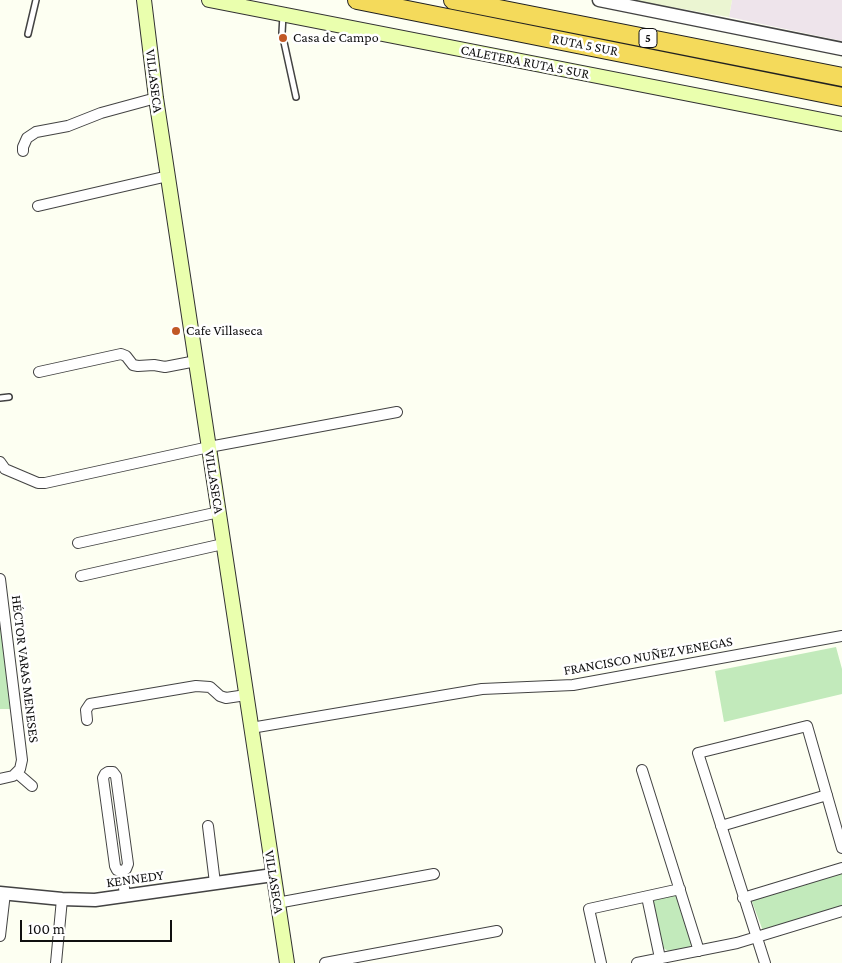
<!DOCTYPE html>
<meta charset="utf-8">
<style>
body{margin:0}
#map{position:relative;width:842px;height:963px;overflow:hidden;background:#fdfff2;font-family:"Crimson Pro",serif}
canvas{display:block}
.scale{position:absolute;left:20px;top:920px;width:152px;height:22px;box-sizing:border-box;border:2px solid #101010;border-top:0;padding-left:6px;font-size:15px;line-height:18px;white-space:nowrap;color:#101010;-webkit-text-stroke:4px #fff;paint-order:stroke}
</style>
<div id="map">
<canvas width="842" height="963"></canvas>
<div class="scale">100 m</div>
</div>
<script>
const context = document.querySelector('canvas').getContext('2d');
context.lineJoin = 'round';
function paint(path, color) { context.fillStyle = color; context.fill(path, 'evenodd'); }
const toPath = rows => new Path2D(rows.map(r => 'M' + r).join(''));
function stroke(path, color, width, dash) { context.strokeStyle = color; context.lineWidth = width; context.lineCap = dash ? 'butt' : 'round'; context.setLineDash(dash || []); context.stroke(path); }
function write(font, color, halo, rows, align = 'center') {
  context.font = font + ' "Crimson Pro",serif'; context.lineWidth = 5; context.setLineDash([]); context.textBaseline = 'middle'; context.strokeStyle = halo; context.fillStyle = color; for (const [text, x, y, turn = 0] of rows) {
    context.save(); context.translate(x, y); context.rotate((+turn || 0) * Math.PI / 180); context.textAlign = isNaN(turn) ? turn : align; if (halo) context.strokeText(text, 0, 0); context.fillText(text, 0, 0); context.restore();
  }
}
paint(toPath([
 [732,0,842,0,842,41,729,17]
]), '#eee4eb');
paint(toPath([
 [631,0,732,0,729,17]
]), '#ebf5d2');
paint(toPath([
 [0,610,12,709,0,709],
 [836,647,842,669,842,694,724,722,715,671],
 [842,871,842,907,763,931,751,899],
 [675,895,678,897,692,941,690,947,668,951,662,947,652,902,653,900]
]), '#c2eabb');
const service = toPath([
 [283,15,282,33,296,97],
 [28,34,36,0],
 [0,398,9,397]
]);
const minor = toPath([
 [23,151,23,147,27,138,36,132,68,126,101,113,156,98],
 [38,206,168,176],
 [39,372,121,354,126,356,133,365,138,366,154,365,165,367,196,361],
 [0,462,5,469,38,483,45,483,209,447,397,412],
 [78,543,219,512],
 [81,576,223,544],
 [0,579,22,760,20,769,13,776,0,779],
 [87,720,86,710,90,704,196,686,210,687,220,696,226,698,246,695],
 [251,728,482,689,573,685,842,636],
 [642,770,699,951],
 [108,772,113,772,116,776,128,864,126,869,122,871,117,870,115,866,103,778,105,774,108,772],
 [17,773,32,786],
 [208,826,215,883],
 [721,826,827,795],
 [122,871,125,896],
 [647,897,660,958],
 [743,898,842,868],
 [277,903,434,874],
 [0,936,5,893],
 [56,963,62,899],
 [325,963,497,931],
 [601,963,589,909,680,889],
 [637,963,737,943,842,911],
 [765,963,698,753,807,726,842,848]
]);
const tertiary = toPath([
 [599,0,842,49],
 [0,893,62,899,95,900,273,875]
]);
const secondary = toPath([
 [144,0,156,98,287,963],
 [209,0,842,124]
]);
const motorway = toPath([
 [357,0,842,97],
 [453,0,842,77]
]);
stroke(service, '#434343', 8);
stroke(minor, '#434343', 12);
stroke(tertiary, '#434343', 15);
stroke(secondary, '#323232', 16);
stroke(motorway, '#212121', 20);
stroke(service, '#fff', 5);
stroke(minor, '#fff', 10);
stroke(tertiary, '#fff', 12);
stroke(secondary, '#eaffae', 14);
stroke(motorway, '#f4da5b', 18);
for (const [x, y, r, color] of [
 [283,38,5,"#c15826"],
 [176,331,5,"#c15826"]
]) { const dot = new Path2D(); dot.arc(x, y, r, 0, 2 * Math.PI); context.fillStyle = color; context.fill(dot); stroke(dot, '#fff', 2); }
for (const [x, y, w] of [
 [648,38,18]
]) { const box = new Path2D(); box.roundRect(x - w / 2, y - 9.5, w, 19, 4); context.fillStyle = '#fff'; context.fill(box); stroke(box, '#101010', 1); }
write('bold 12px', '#101010', null, [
 ["5",648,38]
]);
write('14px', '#101010', '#fff', [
 ["Casa de Campo",293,38],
 ["Cafe Villaseca",186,331]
], 'left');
write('14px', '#101010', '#fff', [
 ["RUTA 5 SUR",585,45,11],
 ["CALETERA RUTA 5 SUR",525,62,11],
 ["VILLASECA",154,81,83],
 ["VILLASECA",214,482,81],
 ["FRANCISCO NUÑEZ VENEGAS",648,656,-10],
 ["HÉCTOR VARAS MENESES",25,669,83],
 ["KENNEDY",135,879,-8],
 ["VILLASECA",274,882,81]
]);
</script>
